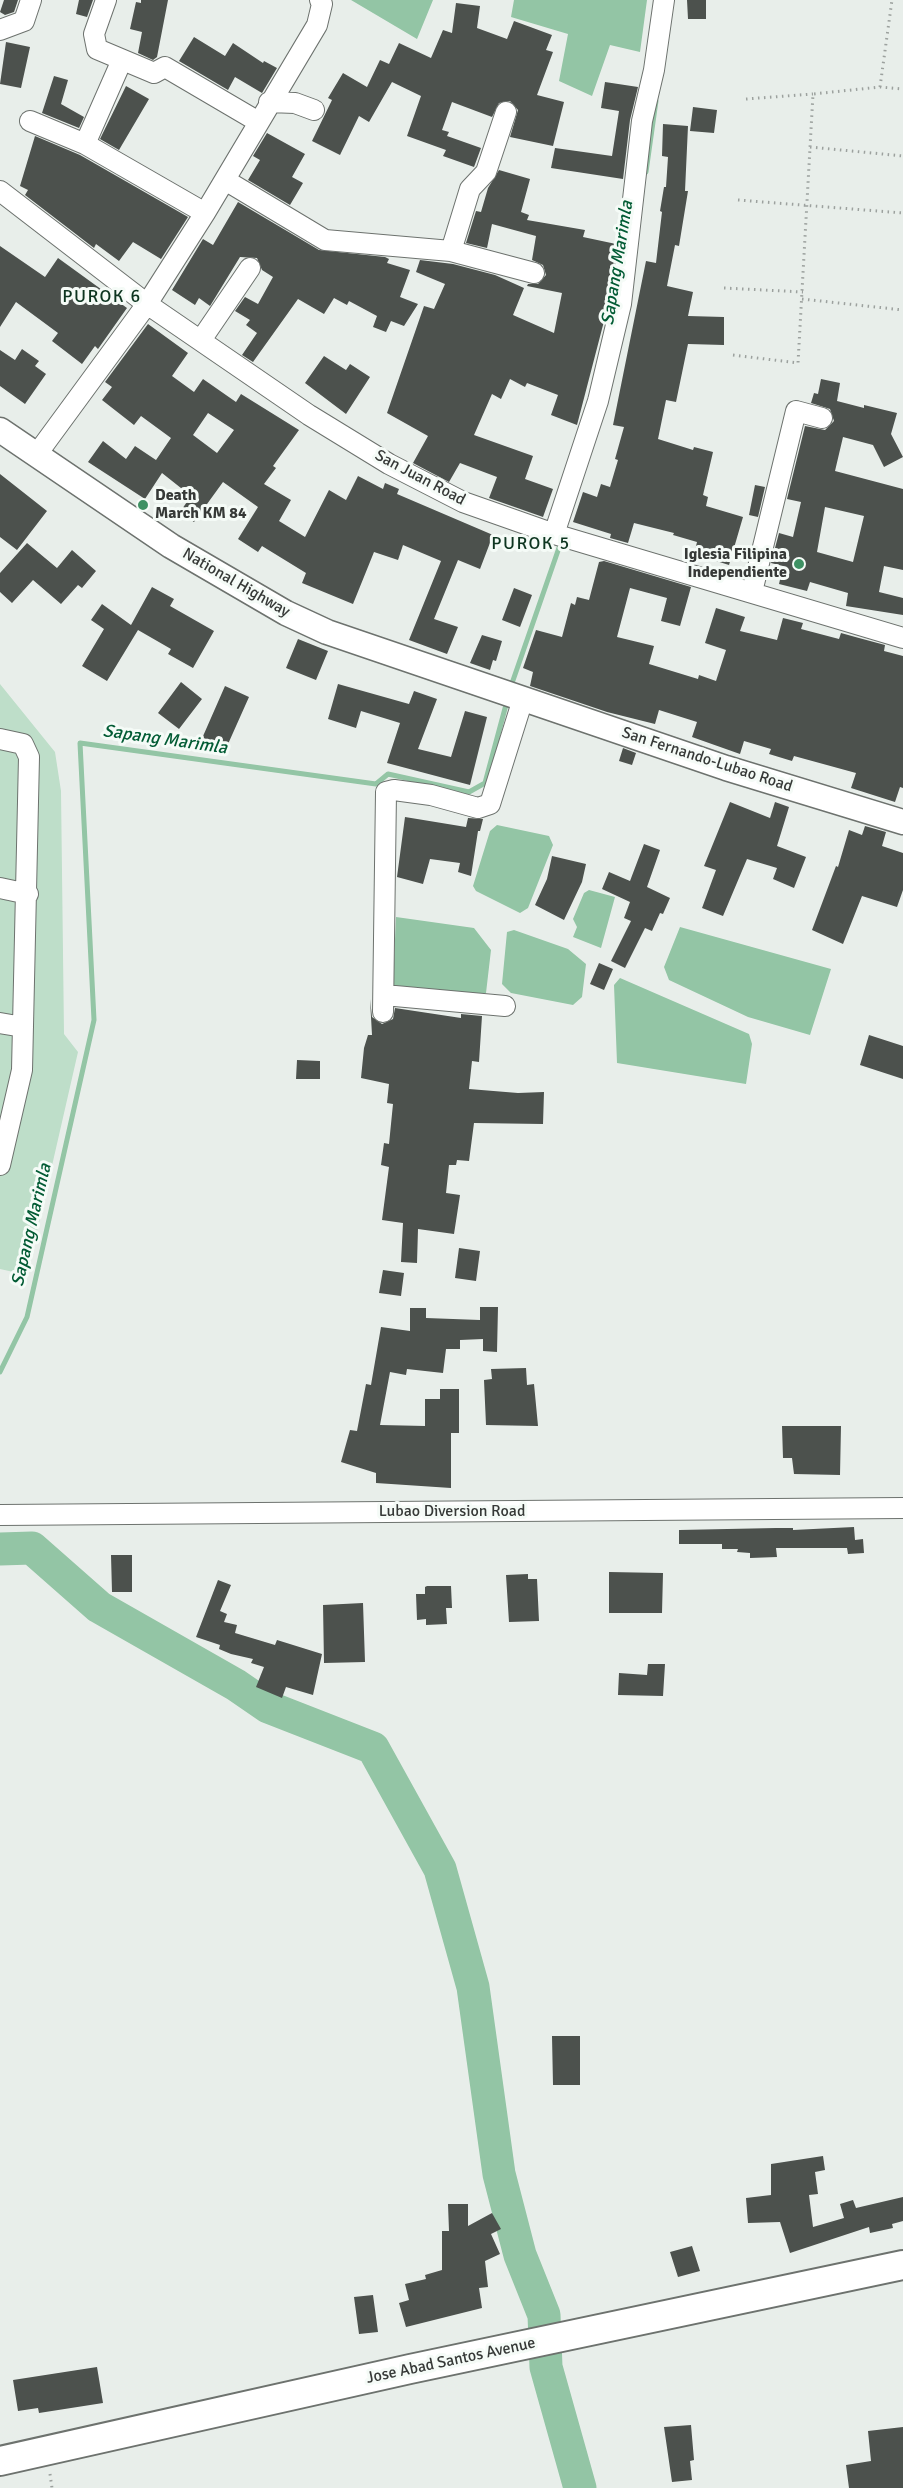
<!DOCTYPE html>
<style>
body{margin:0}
canvas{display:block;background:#e8eeea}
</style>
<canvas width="903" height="2488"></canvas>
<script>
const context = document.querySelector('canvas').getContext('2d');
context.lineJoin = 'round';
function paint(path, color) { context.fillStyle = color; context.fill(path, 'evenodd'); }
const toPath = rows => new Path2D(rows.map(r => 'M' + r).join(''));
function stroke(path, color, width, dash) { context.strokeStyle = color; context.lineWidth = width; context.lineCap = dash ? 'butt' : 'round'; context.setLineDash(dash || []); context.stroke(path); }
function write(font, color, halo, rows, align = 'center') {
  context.font = font + ' Signika,sans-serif'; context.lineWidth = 6; context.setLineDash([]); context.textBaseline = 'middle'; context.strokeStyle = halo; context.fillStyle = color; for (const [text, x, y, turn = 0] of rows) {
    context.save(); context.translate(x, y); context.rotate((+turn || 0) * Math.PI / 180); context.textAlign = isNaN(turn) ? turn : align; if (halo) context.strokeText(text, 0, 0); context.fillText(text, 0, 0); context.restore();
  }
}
paint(toPath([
 [0,684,55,752,61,791,64,1034,78,1052,27,1275,0,1269]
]), '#bedec9');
paint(toPath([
 [351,0,433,0,417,39],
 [514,0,647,0,640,52,610,45,592,96,559,81,568,34,511,17],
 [497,825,549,836,553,845,528,908,520,913,476,891,473,886,490,831],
 [589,890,615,897,601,948,573,937,577,927,573,919,584,893],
 [396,917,474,928,491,950,486,993,479,997,397,989,393,985],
 [680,927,831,969,810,1035,748,1017,669,980,664,967],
 [514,930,568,949,586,964,582,997,573,1005,511,993,502,984,507,932],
 [620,978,749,1034,752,1044,746,1084,617,1063,614,985]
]), '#93c5a5');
stroke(toPath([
 [646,172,656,101],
 [510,689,561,542],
 [0,1372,27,1317,94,1020,80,743,376,784,388,774,469,792,485,783,507,701]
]), '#93c5a5', 5);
stroke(toPath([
 [0,1549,32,1548,99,1607,236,1685,268,1707,373,1748,440,1869,473,1987,499,2174,520,2255,544,2315,546,2367,580,2488]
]), '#93c5a5', 33);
paint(toPath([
 [4,0,18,0,14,12,5,15,0,12],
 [79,0,93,0,87,17,76,14],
 [141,0,168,0,157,57,153,60,138,53,142,32,130,29,136,2,141,3],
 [687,0,706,0,706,19,688,19],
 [456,3,480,6,477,28,507,39,514,21,552,35,546,50,553,52,537,95,564,102,553,146,510,137,518,110,510,101,499,103,492,117,452,102,442,130,449,132,447,136,481,148,474,167,443,156,446,150,407,136,421,96,392,82,369,122,359,116,340,155,312,141,332,100,328,98,343,73,367,87,380,60,389,64,399,43,431,58,443,30,452,33],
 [194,37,225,56,233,43,263,63,264,61,277,68,262,93,235,77,228,90,179,61],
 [6,42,30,47,21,88,0,84],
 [54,76,68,80,61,104,84,117,79,128,42,113],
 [605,82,638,87,630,120,623,179,551,168,555,148,612,156,619,111,601,108],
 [126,86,149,99,119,150,100,139],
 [693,107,717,110,714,133,690,131],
 [663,124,688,126,685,191,688,191,679,246,675,245,667,286,693,292,688,316,724,317,724,345,688,344,676,402,666,400,658,439,693,450,694,447,713,452,703,495,708,497,706,506,743,517,729,565,694,554,697,542,673,535,674,533,634,523,628,543,610,538,611,534,573,522,583,492,597,497,601,484,610,487,618,460,615,459,624,427,613,425,646,261,656,263,662,212,660,211,664,187,666,187,668,157,662,156],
 [267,133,305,154,292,177,303,183,290,205,248,180,260,160,253,156],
 [35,136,80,155,188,217,161,259,133,242,119,261,96,244,94,248,25,195,28,190,20,186],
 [499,170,530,179,521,212,529,215,527,220,585,230,583,237,616,244,609,302,577,425,551,415,558,395,527,383,525,387,510,379,501,399,492,394,474,435,533,456,525,479,553,489,543,517,489,498,497,477,460,463,449,482,413,463,428,436,387,413,424,306,434,309,445,284,416,272,420,260,453,264,495,275,524,288,513,315,554,333,562,293,527,286,528,284,538,284,546,275,543,265,532,260,536,236,492,224,487,248,466,243,476,211,481,212,488,188],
 [238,202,319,250,385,257,389,259,387,263,410,270,400,297,418,304,404,326,391,321,386,332,373,327,377,316,349,301,347,305,334,298,324,314,298,299,253,362,242,355,257,333,246,325,250,320,235,311,245,297,258,304,273,277,262,270,257,258,240,257,210,306,199,298,195,305,172,290,203,239,213,245],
 [0,246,45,277,58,258,127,308,98,349,95,346,82,364,52,341,58,333,16,302,0,327],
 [148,324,188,353,172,376,194,392,203,379,236,402,241,394,299,430,273,466,276,468,264,484,291,500,279,521,305,537,329,490,346,500,358,476,383,489,385,483,399,489,397,494,493,535,480,569,458,560,434,619,458,627,447,654,409,640,441,561,403,545,398,560,374,552,353,604,302,583,306,573,262,546,258,552,238,539,258,507,223,482,194,522,180,512,191,496,162,473,145,499,88,462,103,441,126,459,135,446,156,460,171,438,141,416,134,425,102,400,112,387,105,382],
 [208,413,234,430,217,453,193,435],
 [22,349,39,361,35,366,46,374,25,404,0,386,0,350,15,360],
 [324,356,346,370,350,364,370,377,346,414,305,383],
 [821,379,840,383,837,401,864,408,864,405,897,413,891,434,903,457,884,467,873,445,843,437,835,471,903,489,903,570,884,566,879,592,903,598,903,615,846,606,848,593,810,582,807,591,779,584,783,566,771,563,779,533,793,537,801,502,787,499,805,426,825,430,834,421,830,409,811,403,814,393,818,394],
 [825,507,864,516,853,562,817,552],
 [0,474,47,511,17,550,0,537],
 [755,485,765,487,758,517,749,515],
 [27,543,57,568,72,550,96,571,82,588,78,585,61,604,33,580,12,603,0,592,0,573],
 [604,561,691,587,680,626,661,621,667,598,630,588,617,637,654,646,649,664,698,679,699,675,716,681,726,650,705,643,716,608,745,617,740,631,777,640,783,618,803,623,801,629,839,639,841,633,859,638,885,645,884,651,903,656,903,788,900,787,895,802,851,788,856,773,794,756,792,761,769,754,771,749,744,741,740,754,692,737,697,722,659,710,655,724,607,712,530,686,533,672,523,668,536,630,562,637,571,603,575,605,577,597,589,600,599,562],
 [152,587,174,599,170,606,214,631,193,668,168,654,171,649,138,630,107,681,82,666,104,629,91,620,102,604,131,625],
 [514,588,532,595,520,627,502,620],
 [482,635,502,641,496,661,493,660,490,670,470,663],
 [298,639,328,651,316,680,286,668],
 [181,682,202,699,179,729,158,713],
 [338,684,409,704,414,691,437,699,418,749,451,757,465,711,487,717,470,785,387,763,400,723,361,711,356,728,328,719],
 [225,686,249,697,224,753,200,743],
 [623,748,636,753,632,765,619,761],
 [730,802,770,818,775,802,789,807,777,846,806,857,794,888,773,879,777,868,747,859,723,916,702,908,716,870,704,866],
 [405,817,466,827,468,818,483,819,480,831,478,831,471,876,458,872,460,863,430,859,423,884,397,877],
 [865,826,886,832,882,846,903,853,903,890,897,907,862,896,843,944,812,930,836,866,838,867,849,830,862,835],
 [644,844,660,850,647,887,670,898,663,914,660,913,652,931,645,928,625,968,611,961,631,921,624,918,630,902,602,889,609,872,630,881],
 [552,856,586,864,582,882,564,920,535,905,547,879],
 [599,963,613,969,604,990,590,984],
 [370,999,372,1017,382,1024,393,1019,395,1008,461,1018,461,1014,482,1016,479,1062,472,1061,469,1089,518,1093,544,1092,543,1124,474,1123,469,1161,457,1160,456,1165,449,1165,446,1193,460,1195,454,1234,418,1229,417,1263,401,1262,403,1223,382,1220,389,1167,381,1165,384,1143,389,1144,393,1104,387,1103,389,1084,361,1078,364,1048,368,1035,372,1035],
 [869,1035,903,1046,903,1079,860,1065],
 [297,1060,320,1061,320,1079,296,1079],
 [459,1248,480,1251,476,1281,455,1278],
 [383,1270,404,1273,401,1296,379,1293],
 [480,1307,498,1307,497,1352,483,1351,483,1339,460,1340,460,1349,446,1349,443,1373,407,1369,406,1375,390,1372,380,1425,425,1426,425,1399,440,1399,440,1389,459,1389,459,1433,451,1433,451,1488,376,1483,376,1473,341,1462,350,1430,357,1431,366,1384,371,1385,381,1327,410,1331,410,1308,426,1308,426,1318,480,1320],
 [526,1368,527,1385,534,1384,538,1426,486,1425,484,1380,492,1379,491,1369],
 [782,1426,841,1426,840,1475,794,1474,792,1458,783,1458],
 [854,1527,855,1540,863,1539,864,1553,848,1554,847,1548,776,1548,777,1557,750,1558,750,1553,737,1552,738,1549,722,1549,722,1544,679,1544,679,1530,776,1528,793,1528,793,1530],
 [111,1555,132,1555,132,1592,112,1592],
 [609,1572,663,1573,662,1613,609,1613],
 [528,1574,528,1579,537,1579,539,1621,509,1622,506,1575],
 [218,1580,231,1585,220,1611,227,1614,224,1622,237,1625,235,1633,275,1645,277,1640,322,1654,313,1695,286,1687,282,1698,256,1687,264,1667,251,1663,253,1659,231,1654,219,1649,220,1645,196,1637],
 [427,1586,451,1586,452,1608,446,1608,447,1624,426,1625,426,1619,417,1620,416,1594,425,1594,425,1587],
 [363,1603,365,1662,324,1663,323,1605],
 [648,1664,665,1664,663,1696,618,1695,619,1673,647,1675],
 [552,2036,580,2036,580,2085,553,2085],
 [823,2156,825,2170,815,2172,818,2194,809,2195,813,2227,844,2218,840,2204,853,2200,856,2208,903,2197,903,2221,892,2224,893,2228,870,2233,869,2227,790,2253,780,2222,748,2223,746,2198,771,2195,771,2164],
 [448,2204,468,2204,468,2226,492,2213,501,2229,491,2234,500,2254,485,2261,488,2287,479,2288,482,2308,406,2327,399,2303,409,2300,405,2284,426,2279,425,2275,442,2270,442,2231,449,2231],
 [692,2246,700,2271,678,2277,670,2252],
 [373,2295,378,2332,359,2334,354,2297],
 [97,2367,103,2403,39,2413,38,2408,18,2411,13,2380],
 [691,2425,694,2460,690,2461,692,2480,672,2482,664,2427],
 [903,2427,903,2488,849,2488,846,2465,871,2461,868,2431]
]), '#4c514d');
const minor = toPath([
 [106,0,94,34,97,49,154,73,165,67,257,121],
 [0,30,24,21,31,0],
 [269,102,295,103,314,110],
 [30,121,85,144,205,213],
 [85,144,122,60],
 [225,180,325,240,451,251,534,273],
 [0,191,147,304,309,415,389,464,463,502,554,534,903,638],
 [451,251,470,189,486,172,506,112],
 [201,340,250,268],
 [37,454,147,304,205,213,317,25,322,4,320,0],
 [554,534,598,401,621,304,642,121,654,70,664,0],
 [752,592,796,411,822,418],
 [0,739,23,744,29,757,22,1070,0,1165],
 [0,888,28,894],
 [384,995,505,1006],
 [383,1012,386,792,394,790,431,795,478,808,490,804,523,699],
 [0,1023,23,1027],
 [0,1515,903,1508]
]);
const major = toPath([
 [0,430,171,546,286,613,327,632,726,768,903,822]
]);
const highway = toPath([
 [0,2461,410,2369,903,2265]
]);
stroke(minor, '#6d726e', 22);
stroke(major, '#6d726e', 27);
stroke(highway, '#6d726e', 32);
stroke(toPath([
 [880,87,892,0],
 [746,99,813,94],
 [810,147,903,156],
 [738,200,903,213],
 [724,288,803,292],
 [802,299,903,310],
 [733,355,798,363,813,94,880,87,903,89],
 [50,2474,52,2488]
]), '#9ca19e', 3, [1.5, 4.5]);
stroke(minor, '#fff', 20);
stroke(major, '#fff', 24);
stroke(highway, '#fff', 28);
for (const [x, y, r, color] of [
 [143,505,6,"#3e9163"],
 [799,564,6,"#3e9163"]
]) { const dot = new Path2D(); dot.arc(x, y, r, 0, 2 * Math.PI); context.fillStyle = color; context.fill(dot); stroke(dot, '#f5fbf7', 2); }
write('16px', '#363937', '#f5fbf7', [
 ["San Juan Road",420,478,28],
 ["National Highway",236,583,30],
 ["San Fernando-Lubao Road",707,760,18],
 ["Lubao Diversion Road",452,1512],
 ["Jose Abad Santos Avenue",451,2361,-12]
]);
write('bold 16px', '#363937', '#f5fbf7', [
 ["Death",155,496],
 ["March KM 84",155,514],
 ["Iglesia Filipina",787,555,"right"],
 ["Independiente",787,573,"right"]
], 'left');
write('italic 18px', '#025b34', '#f5fbf7', [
 ["Sapang Marimla",618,263,-81],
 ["Sapang Marimla",165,740,8],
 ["Sapang Marimla",32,1225,-77]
]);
context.letterSpacing = '1.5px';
write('18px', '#0d3520', '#f5fbf7', [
 ["PUROK 6",102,297],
 ["PUROK 5",531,544]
]);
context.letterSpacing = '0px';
</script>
